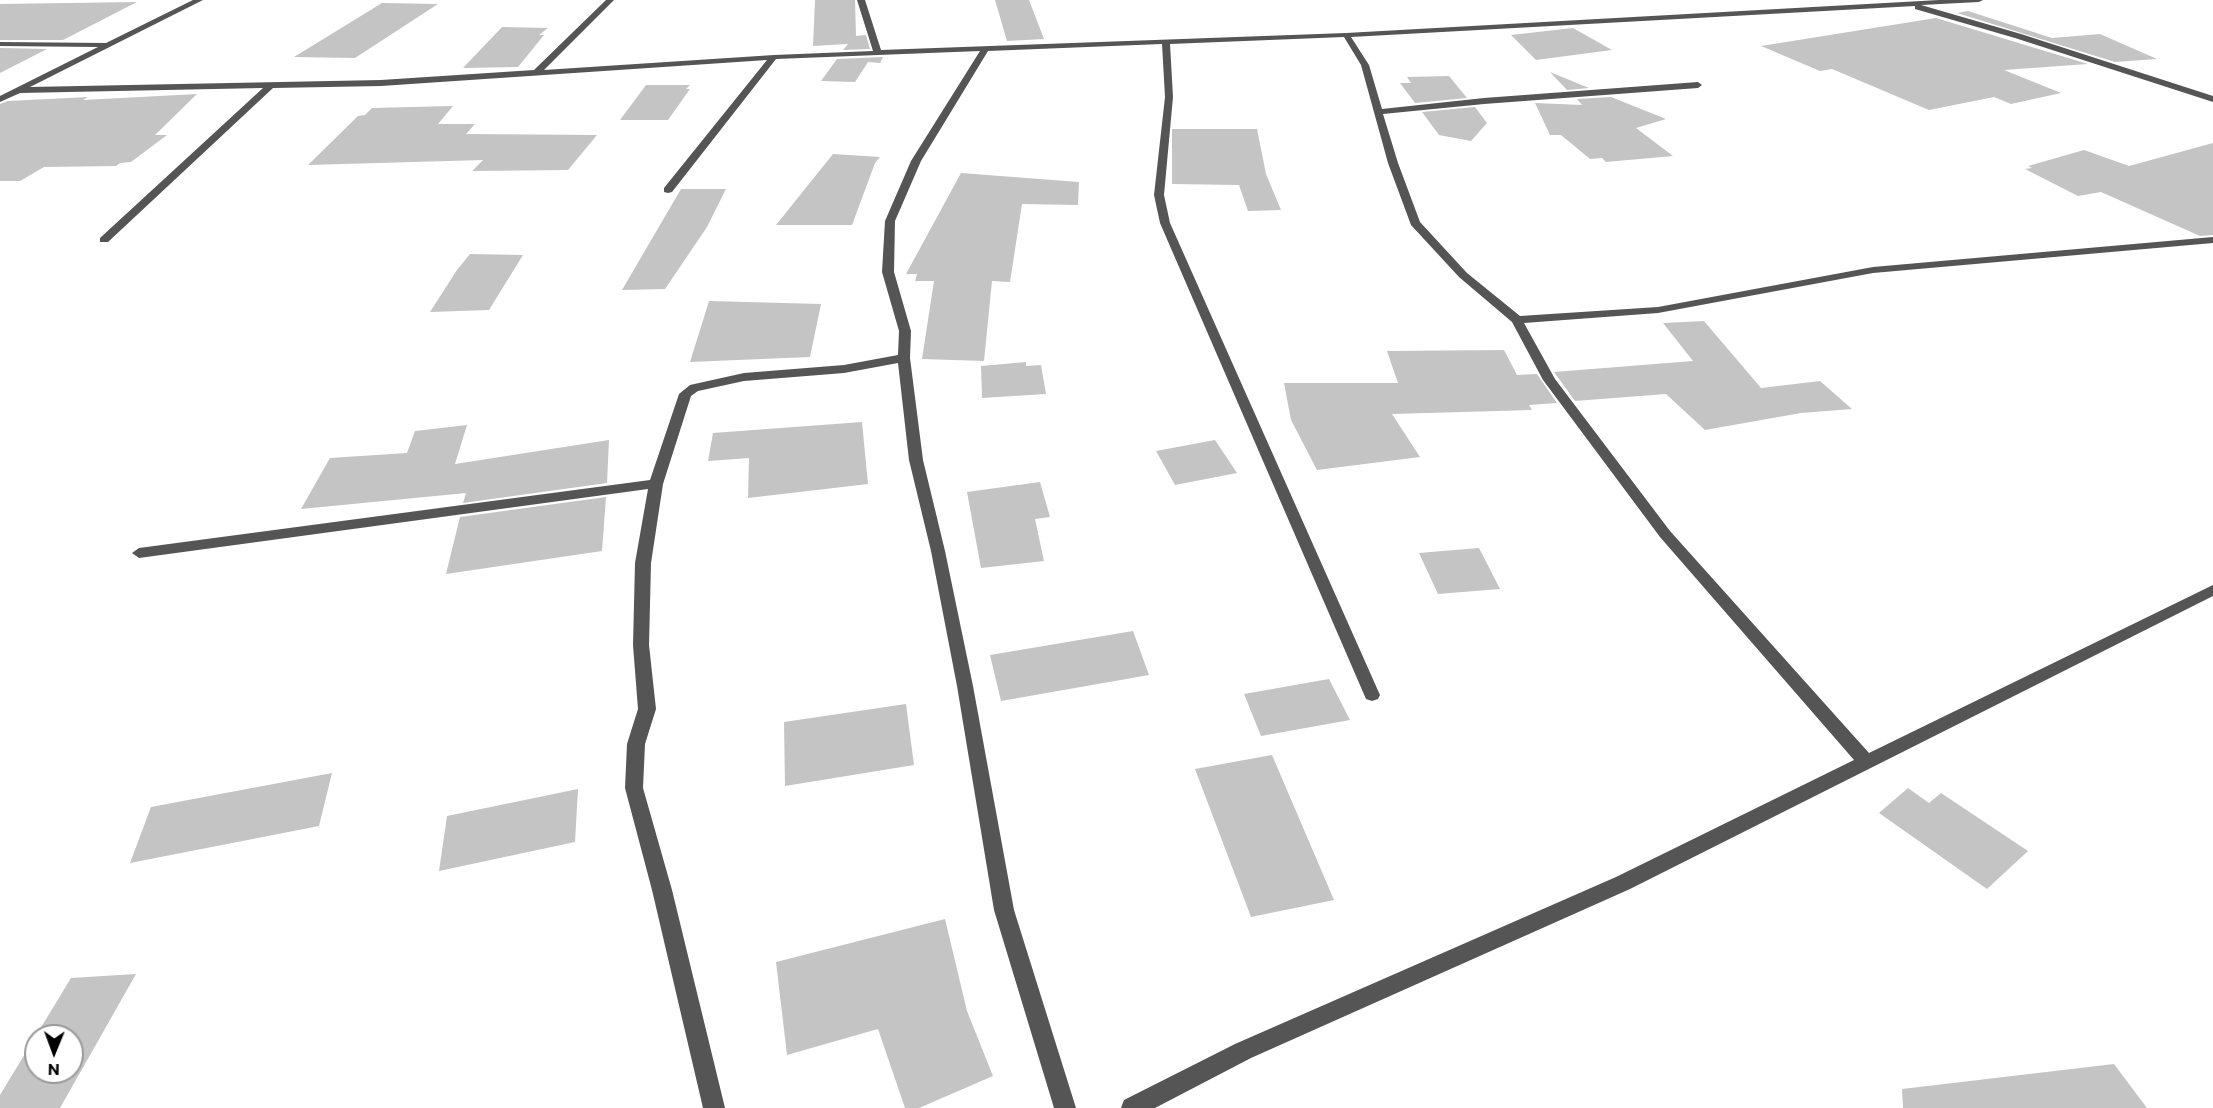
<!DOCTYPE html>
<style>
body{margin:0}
#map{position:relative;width:2213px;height:1108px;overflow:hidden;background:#fff;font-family:Commissioner,sans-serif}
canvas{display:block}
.north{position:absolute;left:24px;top:1024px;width:60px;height:60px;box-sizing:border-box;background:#fff;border:2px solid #999;border-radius:50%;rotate:181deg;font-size:16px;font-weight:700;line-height:24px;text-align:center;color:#000}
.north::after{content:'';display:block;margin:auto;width:21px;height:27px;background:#000;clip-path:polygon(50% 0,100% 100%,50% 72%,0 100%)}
</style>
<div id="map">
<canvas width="2213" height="1108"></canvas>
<div class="north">N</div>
</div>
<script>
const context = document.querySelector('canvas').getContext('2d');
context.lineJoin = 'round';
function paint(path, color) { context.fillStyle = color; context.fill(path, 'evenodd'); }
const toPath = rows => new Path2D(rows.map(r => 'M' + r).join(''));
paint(toPath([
 [815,0,855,0,856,36,866,35,870,49,843,50,848,44,813,46],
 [995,0,1029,0,1044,39,1007,41],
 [137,2,63,40,0,40,0,4],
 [382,3,438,4,355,58,294,57],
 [1968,11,2052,38,2100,34,2157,59,2115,62,1957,13],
 [1936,18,2088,64,2004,70,2061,93,2011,104,1994,97,1929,110,1832,69,1820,71,1761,46],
 [502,27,548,28,539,35,544,35,518,67,463,68],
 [1573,28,1612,50,1536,60,1511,35],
 [0,48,47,49,0,73],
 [883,57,880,63,868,62,855,82,821,81,837,59],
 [1550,72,1589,88,1567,90],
 [1449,76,1467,98,1415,103,1400,83,1411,83,1407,77],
 [646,85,690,85,686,89,690,89,668,120,620,120],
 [197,94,155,135,167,135,131,162,120,163,116,166,44,167,20,181,0,181,0,104,8,101,88,97,83,100],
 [1611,97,1666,119,1636,128,1673,156,1606,162,1602,158,1590,159,1561,135,1550,135,1535,103,1582,105,1577,99],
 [453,106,438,124,475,124,466,134,597,135,568,170,472,171,483,160,308,165,358,116,365,115,372,108],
 [1475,107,1487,123,1471,141,1439,135,1422,112],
 [1172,129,1257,129,1266,174,1281,210,1248,211,1239,185,1172,184],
 [2213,143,2213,235,2200,236,2101,192,2078,196,2025,169,2032,168,2028,166,2084,150,2129,166],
 [833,154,880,157,875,163,852,225,776,225],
 [961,173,1079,182,1078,205,1022,204,1010,282,992,281,984,361,922,359,934,281,915,281,917,274,906,274],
 [681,189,726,189,707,227,665,289,622,290],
 [470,254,523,255,489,310,430,312,457,270],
 [709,301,821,304,810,357,690,362],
 [1704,321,1761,388,1820,381,1852,409,1801,413,1705,430,1666,394,1575,401,1554,372,1693,361,1663,323],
 [1504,350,1517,375,1537,374,1557,403,1529,405,1532,410,1392,414,1420,457,1317,470,1291,420,1284,383,1398,383,1387,351],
 [1026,362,1026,366,1041,365,1046,394,982,398,981,366],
 [862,422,868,484,748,498,749,458,708,461,713,433],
 [467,425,455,464,609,440,607,483,463,503,466,493,301,509,330,458,407,453,415,431],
 [1215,440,1237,473,1175,485,1156,451],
 [1040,482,1050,517,1035,519,1044,561,981,568,967,492],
 [606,497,602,551,446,574,460,517],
 [1479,548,1500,589,1438,594,1419,553],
 [1133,631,1149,675,1001,701,990,655],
 [1329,679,1350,720,1261,736,1244,694],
 [906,704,914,765,785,786,784,722],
 [1272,755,1334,900,1251,917,1195,769],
 [332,773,319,826,130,863,151,807],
 [1908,788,1929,803,1941,793,2028,851,1987,889,1879,813],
 [578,789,575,842,439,871,447,816],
 [945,919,967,1011,993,1076,919,1108,905,1108,878,1029,787,1055,776,962],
 [136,974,60,1108,0,1108,0,1095,71,978],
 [36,1036,72,1036,72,1072,36,1072],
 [2114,1064,2147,1108,1903,1108,1902,1089]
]), '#c4c4c4');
paint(toPath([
 [193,0,203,0,30,87,381,80,534,70,606,0,614,0,544,70,774,55,873,51,857,0,865,0,881,50,1346,33,1939,0,1983,0,1979,2,1921,5,2021,34,2213,96,2213,102,2015,38,1915,9,1915,6,1351,37,1369,65,1382,109,1484,98,1698,82,1702,85,1698,88,1484,104,1383,114,1398,163,1420,222,1467,273,1520,316,1658,307,1873,267,2213,237,2213,243,1873,273,1658,313,1524,323,1555,379,1670,531,1869,753,2213,585,2213,596,1630,889,1251,1058,1155,1108,1121,1108,1124,1100,1235,1044,1616,877,1854,760,1660,537,1543,380,1512,322,1459,277,1411,225,1388,163,1361,65,1344,37,1170,44,1173,97,1164,195,1170,223,1380,695,1378,699,1372,701,1366,699,1160,223,1154,195,1165,97,1162,44,988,51,921,161,895,221,894,272,911,331,910,358,923,460,945,551,973,686,1014,910,1076,1108,1054,1108,994,910,957,686,931,551,909,460,898,363,844,373,744,381,698,391,691,396,663,484,651,563,649,645,656,709,645,744,643,788,672,890,725,1108,703,1108,652,890,625,788,627,744,638,709,633,645,635,563,648,489,139,558,132,553,139,548,650,480,679,394,690,385,744,373,844,365,898,355,899,331,882,272,885,221,911,161,980,51,776,59,672,192,668,193,664,192,664,188,767,60,381,86,273,88,108,242,100,242,100,238,263,88,20,93,0,102,0,96,98,47,0,46,0,42,106,43,193,0]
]), '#555');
</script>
